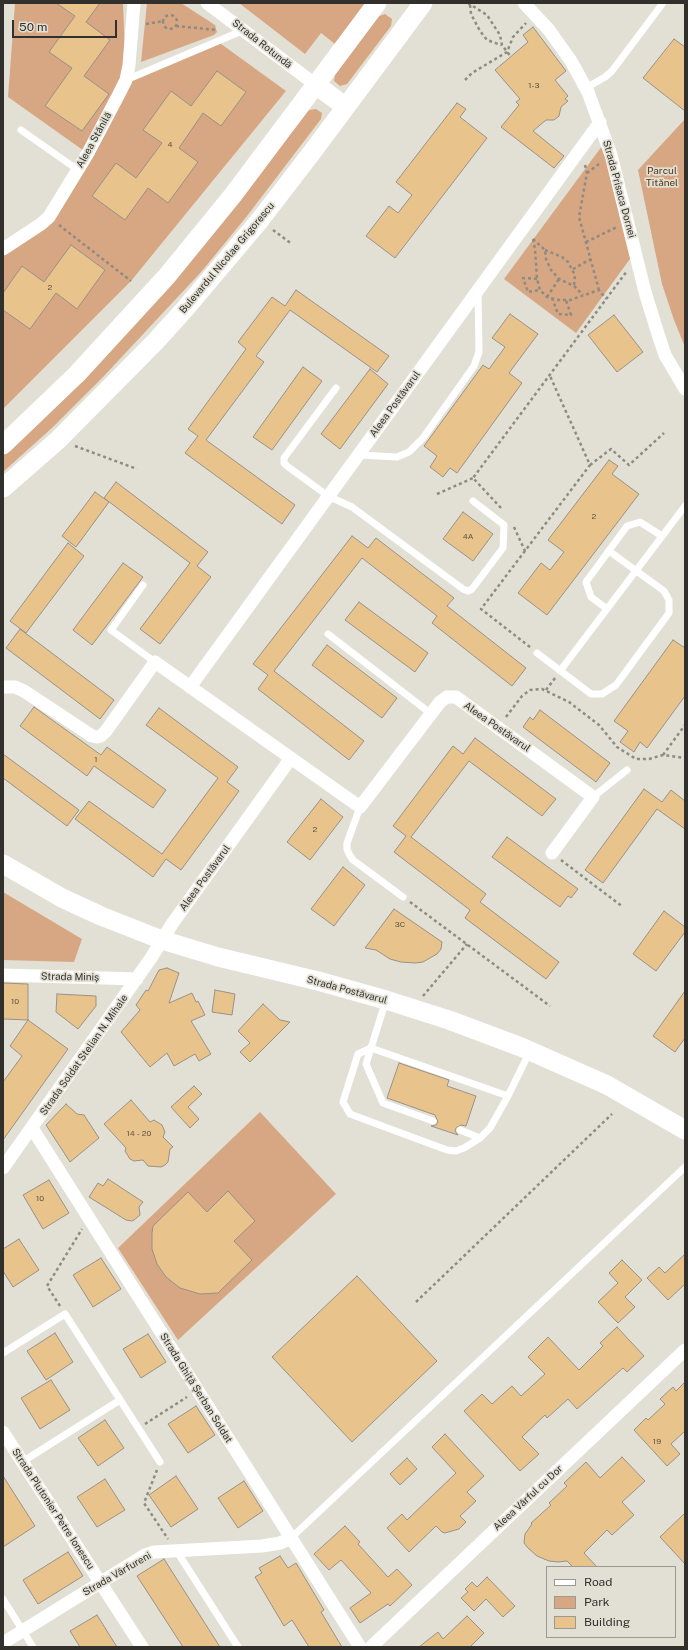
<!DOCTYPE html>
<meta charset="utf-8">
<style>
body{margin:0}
#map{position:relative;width:688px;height:1650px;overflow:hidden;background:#e2e0d4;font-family:"Public Sans",sans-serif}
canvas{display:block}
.frame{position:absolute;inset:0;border:4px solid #31302c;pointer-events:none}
.legend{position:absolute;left:546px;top:1566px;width:130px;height:72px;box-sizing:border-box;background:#e2e0d4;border:1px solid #9b9a91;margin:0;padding:5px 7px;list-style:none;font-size:12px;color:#31302c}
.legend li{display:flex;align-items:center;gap:8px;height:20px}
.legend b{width:20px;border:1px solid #9b9a91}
.scale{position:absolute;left:12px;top:20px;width:105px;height:18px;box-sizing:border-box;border:2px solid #31302c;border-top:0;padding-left:5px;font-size:12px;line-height:14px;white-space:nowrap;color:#31302c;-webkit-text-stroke:3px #e2e0d4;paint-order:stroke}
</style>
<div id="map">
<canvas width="688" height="1650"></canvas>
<div class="frame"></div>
<ul class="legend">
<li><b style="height:5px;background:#fff"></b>Road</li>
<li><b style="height:11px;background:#d7a683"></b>Park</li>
<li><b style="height:11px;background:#e8c38b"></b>Building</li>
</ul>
<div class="scale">50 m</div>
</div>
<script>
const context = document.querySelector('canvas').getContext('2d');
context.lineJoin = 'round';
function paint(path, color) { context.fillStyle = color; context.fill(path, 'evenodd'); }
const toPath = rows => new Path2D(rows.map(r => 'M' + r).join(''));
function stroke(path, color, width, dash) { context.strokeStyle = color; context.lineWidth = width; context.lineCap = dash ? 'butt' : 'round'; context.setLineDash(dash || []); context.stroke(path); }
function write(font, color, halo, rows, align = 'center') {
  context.font = font + ' "Public Sans",sans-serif'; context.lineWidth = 3.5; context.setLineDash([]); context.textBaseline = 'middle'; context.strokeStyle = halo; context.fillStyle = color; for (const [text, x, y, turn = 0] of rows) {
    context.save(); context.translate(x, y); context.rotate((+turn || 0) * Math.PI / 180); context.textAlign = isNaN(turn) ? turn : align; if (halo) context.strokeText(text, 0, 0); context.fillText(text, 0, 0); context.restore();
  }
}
paint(toPath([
 [15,3,123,3,126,79,217,41,286,91,131,281,3,409,3,249,41,224,87,153,8,97],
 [147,3,181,3,215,25,217,32,214,35,141,62],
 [239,3,365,3,335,44,321,33,305,54],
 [385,14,392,19,391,26,347,84,340,86,334,81,335,75,379,16],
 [316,109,322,113,321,119,247,216,202,271,103,377,53,427,3,472,3,450,234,207,309,110],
 [685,119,685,347,674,320,662,284,638,170],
 [605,142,635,252,576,333,504,279],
 [3,892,82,939,74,962,3,960],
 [260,1112,336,1194,178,1340,118,1248]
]), '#d7a683');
const building = toPath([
 [56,3,100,3,86,22,110,40,84,76,109,94,82,131,45,106,72,68,49,52,75,16,56,3],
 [533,27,566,71,555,80,568,96,565,99,568,101,561,107,559,116,554,120,546,120,533,131,564,156,554,168,501,127,519,105,516,102,520,99,495,70,528,42,523,35,533,27],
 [674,39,685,47,685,111,643,78,674,39],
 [217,71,246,92,221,126,203,113,179,148,198,162,168,203,148,188,125,220,92,196,116,163,136,178,162,143,143,130,171,91,191,106,217,71],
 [457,103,466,109,460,117,487,138,395,258,366,236,389,206,398,213,412,195,396,182,457,103],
 [71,245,105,270,77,309,56,293,30,329,3,310,3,293,22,266,44,282,71,245],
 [296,290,389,356,377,372,290,310,256,356,264,362,206,440,295,505,282,524,185,453,198,436,188,429,246,349,238,342,272,297,285,306,296,290],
 [510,314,538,334,509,373,522,383,457,473,450,468,443,477,430,467,437,456,424,446,483,365,489,369,505,347,492,338,510,314],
 [614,315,643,352,617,372,588,335,614,315],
 [303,367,322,381,272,450,253,437,303,367],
 [370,369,388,384,340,449,321,434,370,369],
 [609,460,618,466,612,474,639,494,547,615,518,593,541,563,550,570,564,552,548,540,609,460],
 [116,482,208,552,197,566,211,577,160,644,140,629,190,563,104,498,116,482],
 [95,492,109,502,76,547,62,536,95,492],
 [463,512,493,534,473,561,443,539,463,512],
 [352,536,368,548,376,538,454,598,447,606,526,668,512,686,432,623,437,616,362,558,274,671,364,741,349,760,258,689,268,675,253,664,352,536],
 [68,543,84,556,26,633,10,621,68,543],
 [123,563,143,577,92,645,73,630,123,563],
 [359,602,428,653,415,672,345,620,359,602],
 [20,629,114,700,100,719,6,648,20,629],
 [673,640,685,648,685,696,647,748,640,742,634,752,620,742,628,731,614,721,673,640],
 [327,645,397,698,382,718,312,665,327,645],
 [34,707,101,755,107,747,166,790,153,808,94,766,87,776,20,726,34,707],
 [159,708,238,767,227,782,239,791,181,870,166,859,153,877,75,819,89,801,162,854,218,778,146,725,159,708],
 [540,710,610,763,596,782,523,727,530,717,533,720,540,710],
 [475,738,556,799,542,816,469,761,411,837,486,894,480,902,559,962,546,979,465,918,470,910,394,852,406,836,393,826,453,746,463,754,475,738],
 [3,754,79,810,67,826,3,778,3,754],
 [644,789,662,802,671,790,685,801,685,829,657,809,603,883,585,870,644,789],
 [321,799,343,817,310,860,287,842,321,799],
 [507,837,578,889,571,898,568,896,560,907,492,857,507,837],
 [343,867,365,885,334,926,311,909,343,867],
 [394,909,442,942,441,949,437,954,423,962,415,963,401,962,390,959,376,950,365,948,394,909],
 [664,911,685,927,685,932,656,971,633,954,664,911],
 [167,968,179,973,169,1003,192,993,196,1002,198,1001,205,1015,191,1021,211,1054,199,1061,195,1054,174,1066,167,1053,150,1067,121,1032,140,1010,136,1005,146,990,148,991,159,970,167,968],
 [3,983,28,984,28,1020,3,1019,3,983],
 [215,990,235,994,232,1015,212,1012,215,990],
 [685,991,685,1038,675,1052,653,1036,685,991],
 [57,994,96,996,96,1006,78,1029,56,1012,57,994],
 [263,1004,280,1020,290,1022,250,1062,240,1052,250,1043,238,1031,263,1004],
 [28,1020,68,1049,3,1140,3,1082,22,1056,10,1046,28,1020],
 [399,1063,449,1080,447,1086,476,1096,466,1126,461,1125,456,1128,455,1131,458,1135,431,1126,436,1125,438,1122,435,1115,387,1098,399,1063],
 [194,1086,202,1094,188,1107,199,1119,190,1128,171,1107,194,1086],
 [131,1100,150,1122,154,1120,162,1125,165,1132,163,1137,173,1147,170,1149,168,1162,165,1165,161,1167,148,1166,143,1160,134,1161,130,1159,125,1151,126,1148,104,1124,131,1100],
 [66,1104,77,1114,84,1115,99,1138,70,1162,46,1125,66,1104],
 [108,1179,143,1202,139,1207,140,1215,134,1220,132,1221,126,1220,89,1197,98,1183,103,1186,108,1179],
 [49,1180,69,1213,43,1229,23,1195,49,1180],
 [228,1191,255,1221,234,1241,252,1260,218,1293,200,1294,180,1288,166,1277,157,1264,152,1249,152,1233,153,1226,188,1192,207,1212,228,1191],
 [19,1239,39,1270,13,1287,3,1271,3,1249,19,1239],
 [685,1254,685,1284,668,1300,647,1278,659,1267,665,1273,685,1254],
 [101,1258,121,1289,93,1307,73,1275,101,1258],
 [622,1260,642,1280,625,1297,635,1307,618,1323,598,1302,618,1283,609,1273,622,1260],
 [357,1276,437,1361,352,1442,272,1357,357,1276],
 [617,1327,644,1356,627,1372,623,1368,577,1409,568,1399,547,1418,545,1415,522,1437,539,1454,520,1471,464,1411,482,1394,492,1404,512,1386,521,1396,545,1374,528,1357,548,1337,579,1370,603,1346,600,1343,617,1327],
 [55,1333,73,1362,46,1380,27,1351,55,1333],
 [148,1334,166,1362,141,1378,123,1349,148,1334],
 [51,1380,70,1410,40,1429,21,1398,51,1380],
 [685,1382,685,1431,671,1444,680,1454,667,1466,634,1430,646,1418,648,1420,665,1404,660,1399,673,1387,676,1391,685,1382],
 [196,1406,215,1435,188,1453,168,1424,196,1406],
 [105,1420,124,1448,98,1466,78,1438,105,1420],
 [445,1434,484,1476,467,1492,476,1501,460,1516,466,1522,459,1529,445,1533,442,1532,436,1526,409,1552,387,1528,402,1514,407,1520,456,1473,432,1447,445,1434],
 [622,1457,645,1481,622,1502,634,1515,612,1535,607,1530,584,1553,597,1567,573,1567,567,1561,558,1562,549,1561,537,1556,528,1548,524,1543,525,1534,532,1524,531,1523,551,1505,549,1503,567,1486,564,1483,586,1462,600,1478,622,1457],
 [407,1458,417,1469,400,1485,390,1474,407,1458],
 [3,1476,35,1526,3,1547,3,1476],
 [176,1476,198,1509,171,1527,149,1495,176,1476],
 [105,1479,125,1510,97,1527,77,1497,105,1479],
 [244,1481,263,1511,238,1528,218,1498,244,1481],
 [685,1513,685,1564,660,1537,685,1513],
 [345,1526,360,1542,358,1544,388,1577,397,1569,412,1585,390,1606,388,1604,360,1623,350,1608,371,1593,341,1560,329,1570,314,1554,345,1526],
 [68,1552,83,1576,38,1604,23,1580,68,1552],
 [280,1556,288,1568,296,1563,324,1610,321,1612,342,1647,309,1647,292,1620,284,1626,255,1577,262,1573,259,1568,280,1556],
 [164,1559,220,1647,183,1647,137,1576,164,1559],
 [487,1577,515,1606,503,1617,486,1599,474,1611,461,1598,468,1592,465,1589,472,1582,477,1587,487,1577],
 [97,1615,117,1647,80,1647,70,1631,97,1615],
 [467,1616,484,1633,470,1647,419,1647,438,1632,443,1639,467,1616]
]);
paint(building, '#e8c38b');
stroke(building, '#989188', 1);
stroke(toPath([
 [468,3,487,15,500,35,502,45,511,57],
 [470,5,471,14,480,31,487,40,501,45],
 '163 22a7 7 0 1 1 14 0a7 7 0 1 1-14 0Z',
 [146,24,163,21],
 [176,26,217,30],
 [465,80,472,73,507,52,513,37,526,23],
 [585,165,587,173,579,217,599,290],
 [587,173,599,164],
 [59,225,131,281],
 [273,230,292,244],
 [533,239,535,249,537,279,540,290,547,297,558,300,570,300,599,290,606,299],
 [533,239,545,250,546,259,551,270,559,279,574,286,583,295],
 [586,242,617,227],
 [545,250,562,257,568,262,575,275,574,286],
 [573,269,591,259],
 [537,279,523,278,528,292,540,290],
 [547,297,559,279],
 [552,298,558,314,571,315,566,300],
 [75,446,137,469],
 [590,465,611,449,629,465,664,433],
 [437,494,473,478],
 [501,508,473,478,627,271],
 [514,527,525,551],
 [530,647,481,609,590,465,550,376],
 [546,690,555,678],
 [506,717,522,696,530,690,542,689,569,702,599,725,617,747,636,759,649,759,663,755,685,758],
 [663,755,685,725],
 [561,860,623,907],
 [410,902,550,1006],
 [423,996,467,944],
 [416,1302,612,1114],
 [60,1306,47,1286,82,1229],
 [145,1424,187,1397],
 [157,1470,144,1503,168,1539]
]), '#8d8b83', 2.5, [3, 3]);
stroke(toPath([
 [126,80,244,30],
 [586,88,605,77,612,71,663,3],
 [21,130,78,170],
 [336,388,284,458,284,463,287,466,328,496,352,507,463,589,468,591,472,589,503,548,504,525,473,501],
 [358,455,397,457,409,452,423,438,474,366,479,352,478,293],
 [143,585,111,630,155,662],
 [607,609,591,597,586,582,627,526,640,522,662,536],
 [328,634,430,713],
 [537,653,591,694,602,694,616,685,669,613,669,600,664,591,609,551],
 [560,671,685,506],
 [593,797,627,770],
 [360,807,347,843,347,849,349,854,353,860,403,897],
 [386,1000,371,1048,508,1096,530,1051],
 [371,1048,358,1054,343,1102,350,1114,447,1150,456,1151,464,1148,480,1138,490,1128,508,1096],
 [371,1048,366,1064,383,1103,433,1121],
 [460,1130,480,1138],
 [3,1353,65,1314,160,1462],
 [22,1462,120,1400],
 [291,1538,685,1167],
 [176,1550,238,1647],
 [3,1599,33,1647]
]), '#fff', 7);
stroke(toPath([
 [207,3,316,85],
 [524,3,549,30,571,61,588,92,611,155,645,292,658,334,665,355,685,389],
 [3,249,41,224,49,217,88,153,119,94,126,80,129,65,134,3],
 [3,687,15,687,24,691,92,736,97,737,101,736,106,731,155,662,360,807,440,702,447,697,456,697,593,797,552,853],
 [190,687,600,122],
 [3,975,137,979],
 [32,1128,360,1647],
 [3,1168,151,958,172,924,291,758],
 [3,1432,142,1647],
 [3,1643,145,1555,154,1552,262,1546,280,1543,291,1538],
 [371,1647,685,1350]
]), '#fff', 13);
stroke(toPath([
 [316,85,346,107],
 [3,445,77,374,167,276,233,195,377,3],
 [3,488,58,440,155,342,184,310,260,220,313,151,423,3],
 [3,864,62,898,101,916,162,940,218,957,318,981,386,1000,449,1020,521,1047,607,1085,685,1130]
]), '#fff', 19);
write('8px', '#5f5544', null, [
 ["1-3",534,86],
 ["4",170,145],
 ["2",50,288],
 ["2",594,517],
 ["4A",468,537],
 ["1",96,760],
 ["2",315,830],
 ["3C",400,925],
 ["10",15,1002],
 ["14 - 20",139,1134],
 ["10",40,1199],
 ["19",657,1442]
]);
write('10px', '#31302c', '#e2e0d4', [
 ["Strada Rotundă",262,44,38],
 ["Aleea Stănilă",94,140,-61],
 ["Strada Prisaca Dornei",619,189,75],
 ["Bulevardul Nicolae Grigorescu",227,258,-50],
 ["Aleea Postăvarul",395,404,-54],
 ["Aleea Postăvarul",497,727,35],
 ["Aleea Postăvarul",205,878,-54],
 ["Strada Miniș",70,977,1],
 ["Strada Postăvarul",347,990,15],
 ["Strada Soldat Stelian N. Mihale",84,1055,-55],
 ["Strada Ghiță Șerban Soldat",196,1388,58],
 ["Aleea Vârful cu Dor",528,1498,-43],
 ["Strada Plutonier Petre Ionescu",53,1509,57],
 ["Strada Vârfureni",117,1574,-30]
]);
write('10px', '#563114', '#e2e0d4', [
 ["Parcul",662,171],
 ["Titănel",662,183]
]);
</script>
